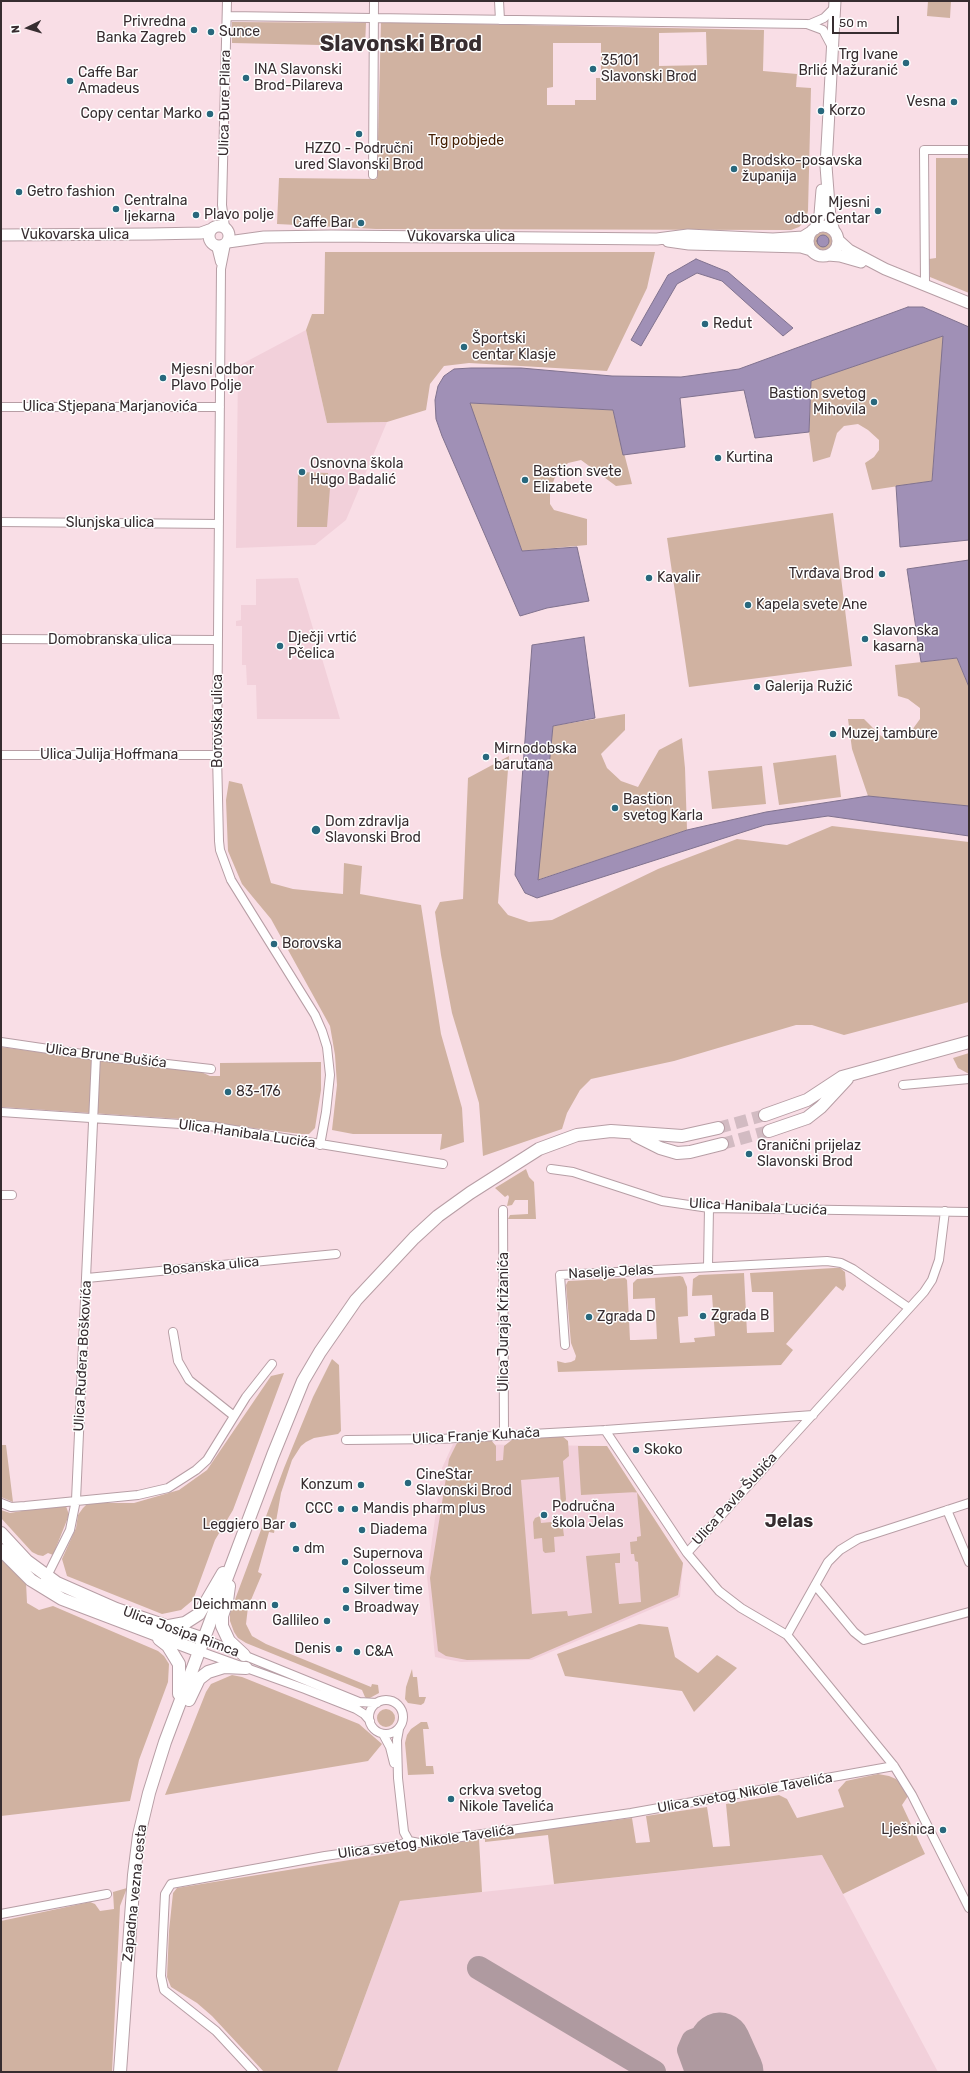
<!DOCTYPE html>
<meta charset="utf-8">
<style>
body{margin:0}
#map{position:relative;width:970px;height:2073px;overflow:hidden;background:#f9dee6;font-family:Rubik,sans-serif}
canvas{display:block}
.frame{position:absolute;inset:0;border:2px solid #372d30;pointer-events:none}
.north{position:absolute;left:8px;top:8px;width:40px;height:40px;-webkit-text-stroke:3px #fff;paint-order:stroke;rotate:265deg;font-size:11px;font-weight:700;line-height:16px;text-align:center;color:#372d30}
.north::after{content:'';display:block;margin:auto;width:14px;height:18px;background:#372d30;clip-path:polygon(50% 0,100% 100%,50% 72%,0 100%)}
.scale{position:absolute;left:832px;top:16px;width:67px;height:18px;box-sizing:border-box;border:2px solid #372d30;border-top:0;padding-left:5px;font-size:12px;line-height:14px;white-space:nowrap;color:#372d30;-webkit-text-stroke:3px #fff;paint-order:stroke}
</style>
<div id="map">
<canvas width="970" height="2073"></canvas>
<div class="frame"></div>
<div class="north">N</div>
<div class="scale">50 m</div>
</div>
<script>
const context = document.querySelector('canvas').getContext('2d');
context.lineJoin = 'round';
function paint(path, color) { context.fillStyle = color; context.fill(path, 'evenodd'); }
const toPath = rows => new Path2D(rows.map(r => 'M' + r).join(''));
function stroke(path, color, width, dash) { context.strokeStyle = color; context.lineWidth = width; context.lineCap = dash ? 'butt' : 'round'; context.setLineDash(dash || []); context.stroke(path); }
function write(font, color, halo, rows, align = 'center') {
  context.font = font + ' Rubik,sans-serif'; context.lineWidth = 3; context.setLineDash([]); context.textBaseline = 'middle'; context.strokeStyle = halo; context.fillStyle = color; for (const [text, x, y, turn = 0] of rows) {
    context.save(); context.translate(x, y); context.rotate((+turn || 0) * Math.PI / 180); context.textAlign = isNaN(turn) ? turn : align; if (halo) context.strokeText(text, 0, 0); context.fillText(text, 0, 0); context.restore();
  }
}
paint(toPath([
 [306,330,327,423,387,422,346,520,315,545,236,548,238,366],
 [298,578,340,719,257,719,256,685,247,685,246,665,242,665,242,626,236,626,236,621,241,620,241,605,256,605,256,579],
 [453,1444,607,1446,683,1563,680,1597,532,1660,461,1662,435,1657,427,1576,442,1468],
 [822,1855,938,2072,337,2072,400,1901]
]), '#f2d0da');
paint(toPath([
 [928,1,951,1,950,18,927,16],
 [232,22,366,23,365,46,232,43],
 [381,22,764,30,763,71,797,74,796,87,811,88,808,211,805,221,799,227,791,230,376,229,277,224,279,178,377,179],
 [706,32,707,65,659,66,659,33],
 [553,43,601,43,601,78,596,78,596,100,575,100,575,105,547,105,547,88,553,87],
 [936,158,969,158,969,293,930,277,929,259,936,258],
 '814 241a9 9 0 1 1 18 0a9 9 0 1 1-18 0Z',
 [325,252,655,252,647,288,607,371,469,363,444,366,430,384,426,410,387,422,327,423,306,330,312,314,324,314],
 [944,335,932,481,872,490,865,463,874,457,879,450,879,440,868,430,858,424,844,426,837,433,830,457,813,462,809,432,811,381],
 [469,403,613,410,632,484,616,486,581,460,568,463,555,477,550,491,550,504,554,510,587,519,587,545,522,551],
 [298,472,328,473,328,488,330,488,327,527,297,527],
 [833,513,852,666,689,687,667,538],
 [957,658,969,687,969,806,868,796,852,749,848,719,864,719,881,736,889,739,903,737,912,730,920,719,920,708,908,699,898,696,895,665],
 [625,714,625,730,601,754,607,768,621,781,638,787,659,750,682,738,685,768,687,830,537,880,553,726],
 [836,755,841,797,779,805,773,763],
 [509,756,498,903,508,915,529,922,552,920,658,869,737,839,787,845,832,826,969,842,969,1002,844,1035,812,1025,796,1025,674,1061,591,1079,580,1090,567,1113,562,1129,483,1156,479,1103,452,1013,441,955,435,912,440,902,463,899,468,778],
 [762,766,766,804,712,809,708,771],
 [229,781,242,784,271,883,293,889,343,894,344,863,362,866,360,894,421,905,441,1034,462,1108,464,1142,440,1150,442,1134,353,1134,332,1130,337,1085,335,1055,330,1026,271,919,242,884,228,851,226,800],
 [1,1047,113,1062,199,1071,210,1076,220,1076,220,1063,321,1062,321,1090,315,1128,309,1134,301,1134,181,1119,1,1107],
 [969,1053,969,1074,958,1068,953,1058],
 [526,1169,529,1177,534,1182,536,1219,508,1219,510,1215,528,1214,528,1200,515,1200,512,1205,507,1206,509,1197,508,1195,505,1197,495,1188],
 [834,1268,840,1268,845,1272,846,1286,843,1291,836,1286,786,1344,793,1350,781,1365,558,1372,557,1361,565,1363,571,1362,575,1360,576,1356,571,1343,566,1285,568,1281,625,1278,627,1280,630,1340,635,1340,657,1339,655,1298,633,1299,633,1283,637,1279,680,1276,683,1277,687,1287,688,1316,678,1317,680,1343,695,1342,694,1338,715,1336,712,1295,692,1296,693,1279,699,1275,744,1273,747,1333,774,1332,773,1292,752,1292,750,1273],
 [332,1359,339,1365,341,1431,338,1434,314,1438,306,1442,301,1446,292,1460,281,1493,274,1533,269,1532,258,1572,262,1574,248,1607,246,1624,252,1636,266,1644,371,1687,372,1684,378,1685,379,1693,368,1699,365,1697,362,1690,246,1643,238,1638,234,1632,230,1621,230,1613,284,1468,313,1397],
 [284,1373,233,1510,215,1540,193,1600,181,1610,162,1614,67,1576,62,1559,76,1528,78,1515,83,1508,88,1503,134,1503,179,1490,207,1470,271,1376],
 [562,1436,568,1441,569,1456,563,1461,566,1499,565,1503,561,1506,559,1477,521,1480,532,1614,567,1611,568,1616,592,1613,586,1556,620,1553,620,1563,615,1563,619,1604,641,1602,638,1562,635,1561,634,1554,631,1554,630,1542,637,1541,637,1537,641,1536,637,1492,581,1495,578,1446,607,1446,683,1563,678,1595,529,1659,467,1660,446,1656,438,1651,430,1578,449,1459,458,1441,491,1440,496,1446,496,1461,503,1460,504,1446,513,1439],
 [1,1445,6,1445,13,1502,1,1497],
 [56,1505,66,1506,69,1515,53,1555,48,1553,43,1556,38,1555,32,1552,1,1518,1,1510,10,1513],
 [540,1516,541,1523,562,1521,564,1536,554,1537,555,1552,545,1553,543,1551,542,1538,534,1539,533,1522,535,1518],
 [1,1559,26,1582,27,1603,39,1610,53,1606,158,1651,164,1656,169,1664,168,1682,139,1760,130,1801,1,1816],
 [639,1624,668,1627,675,1657,698,1673,717,1655,737,1668,694,1712,682,1691,565,1676,557,1654],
 [412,1669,413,1677,417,1677,419,1697,426,1697,424,1703,421,1705,408,1703,405,1699,406,1687],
 [232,1675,242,1677,359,1724,382,1744,368,1761,165,1795,206,1692,211,1684],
 '377 1718a9 9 0 1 1 18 0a9 9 0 1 1-18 0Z',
 [421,1722,427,1722,429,1729,423,1729,426,1766,433,1766,434,1774,408,1775,405,1743,407,1735,411,1729],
 [878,1774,889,1776,896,1779,903,1787,908,1796,902,1805,925,1854,843,1894,822,1855,554,1884,548,1835,485,1842,485,1837,632,1818,636,1843,650,1842,646,1816,707,1807,713,1847,730,1846,726,1804,779,1795,787,1799,797,1818,844,1807,838,1790,846,1781],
 [479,1839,482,1892,400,1901,337,2072,264,2072,212,2016,197,2003,171,1987,167,1977,169,1931,173,1893,177,1888],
 [127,1888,120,1906,112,2072,1,2072,1,1921,90,1902,95,1904,100,1911,114,1909,113,1892]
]), '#d0b2a1');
const water = toPath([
 '817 241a6 6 0 1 1 12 0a6 6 0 1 1-12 0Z',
 [696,259,728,272,793,328,783,336,722,281,697,273,677,284,641,346,631,340,668,275,696,259],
 [908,307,923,307,969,327,969,540,900,547,896,486,932,481,943,336,811,381,809,432,755,438,744,390,680,398,685,447,623,455,613,410,470,403,522,551,577,547,589,601,547,608,520,616,442,436,436,419,435,400,438,386,444,376,454,369,471,368,521,368,612,376,681,377,739,369,908,307],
 [969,560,969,687,957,658,921,662,907,569,969,560],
 [584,637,595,718,553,726,538,880,687,830,766,812,868,796,969,806,969,836,828,816,765,825,537,898,525,893,515,875,532,645,584,637]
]);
paint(water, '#a090b6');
stroke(water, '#80728e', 1);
stroke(toPath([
 [479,1968,654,2072],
 [697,2072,689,2050,693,2041,701,2038,711,2038,720,2043]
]), '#af9aa0', 24);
stroke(toPath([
 [720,2043,733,2072]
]), '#af9aa0', 61);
stroke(toPath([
 [718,1128,765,1115],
 [722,1144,769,1131]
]), '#d2bbc2', 12, [12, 6]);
const minor = toPath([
 [499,1,500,20],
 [227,16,807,24,823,30,831,45],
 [810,24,824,18,834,8],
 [373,175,374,1],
 [225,227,222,205,227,1],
 [226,244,221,269,217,755,219,841,220,850,231,880,315,1015,322,1031,327,1047,330,1075,326,1112,320,1145],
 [216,246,220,262],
 [925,284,924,150,969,150],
 [1,407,220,407],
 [1,522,219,524],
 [1,639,218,640],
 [1,755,217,755],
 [1,1042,96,1056,211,1069],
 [903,1085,969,1079],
 [1,1112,210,1126,443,1164],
 [551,1169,573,1172,662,1201,709,1208,969,1212],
 [1,1195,12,1195],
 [503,1210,504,1434],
 [945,1211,939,1260,932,1280,924,1292,687,1553,719,1591,741,1608,787,1635,894,1766,912,1795,969,1908],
 [708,1266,709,1208],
 [87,1278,336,1254],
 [173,1332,178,1361,189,1380,234,1416],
 [565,1345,560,1275,827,1261,841,1263,853,1269,909,1308],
 [605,1430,687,1553],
 [346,1440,440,1439,605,1430,813,1415],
 [1,1503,11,1507,25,1506,138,1495,168,1488,196,1470,207,1460,246,1397,272,1364],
 [947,1510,969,1562],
 [45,1580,70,1530,76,1500,96,1056],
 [815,1585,854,1632,864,1640,969,1612],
 [787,1635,828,1562,840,1550,858,1539,969,1503],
 [204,1639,359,1702,377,1703],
 [199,1651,305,1689,356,1709,364,1714,370,1721],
 '369 1717a17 17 0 1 1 34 0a17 17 0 1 1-34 0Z',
 [399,1729,397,1740,398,1778,404,1832,409,1841],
 [383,1734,390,1747,394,1763],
 [1,1914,107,1894],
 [254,2072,216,2031,164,1990,161,1976,165,1894,171,1884,325,1856,397,1846,409,1841,419,1843,631,1813,894,1766]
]);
const secondary = toPath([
 '209 236a10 10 0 1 1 20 0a10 10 0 1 1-20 0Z',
 '808 241a15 15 0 1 1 30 0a15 15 0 1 1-30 0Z',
 [815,229,820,214,822,190],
 [834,231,830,218,826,166,835,1],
 [1,235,150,234,201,233,212,229],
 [838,240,849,250,885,269,969,303],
 [668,241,689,244,801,247,811,250],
 [228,242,264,237,331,236,657,239,688,235,773,239,803,237,811,232],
 [828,255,840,256,861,262]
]);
const primary = toPath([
 [765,1115,807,1100,842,1077,969,1042],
 [769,1131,807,1118,821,1107,847,1079],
 [636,1136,660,1148,677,1153,690,1152,722,1144],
 [1,1533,27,1561,57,1583,116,1609,204,1639],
 [1,1550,31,1580,62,1599,199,1651],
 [229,1586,227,1601,222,1616,222,1626,229,1641,244,1655],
 [169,1626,185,1623,199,1614,223,1573],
 [159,1639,168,1646,179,1664,179,1694],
 [189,1700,199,1679,208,1672,224,1667,246,1668],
 [120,2072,134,1875,139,1835,149,1793,165,1742,273,1455,303,1381,320,1352,356,1300,414,1238,438,1216,470,1193,539,1149,577,1135,611,1131,682,1136,718,1128]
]);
stroke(minor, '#b79ea5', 10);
stroke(secondary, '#b79ea5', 13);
stroke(primary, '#b79ea5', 14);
stroke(minor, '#fff', 8);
stroke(secondary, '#fff', 11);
stroke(primary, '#fff', 12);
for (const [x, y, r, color] of [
 [194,30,4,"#28687d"],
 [211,32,4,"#28687d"],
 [906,63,4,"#28687d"],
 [593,69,4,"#28687d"],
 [246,78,4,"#28687d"],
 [70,81,4,"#28687d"],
 [954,102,4,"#28687d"],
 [821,111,4,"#28687d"],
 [210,114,4,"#28687d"],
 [359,134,4,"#28687d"],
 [734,169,4,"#28687d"],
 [19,192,4,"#28687d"],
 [116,209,4,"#28687d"],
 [878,211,4,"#28687d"],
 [196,215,4,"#28687d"],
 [361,223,4,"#28687d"],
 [705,324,4,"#28687d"],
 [464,347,4,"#28687d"],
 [163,378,4,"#28687d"],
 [874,402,4,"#28687d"],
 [718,458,4,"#28687d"],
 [302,472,4,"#28687d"],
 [525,480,4,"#28687d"],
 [882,574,4,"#28687d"],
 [649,578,4,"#28687d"],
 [748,605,4,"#28687d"],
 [865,639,4,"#28687d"],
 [280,646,4,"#28687d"],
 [757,687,4,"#28687d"],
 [833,734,4,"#28687d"],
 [486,757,4,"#28687d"],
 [615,808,4,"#28687d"],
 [316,830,5,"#28687d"],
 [274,944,4,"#28687d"],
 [228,1092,4,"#28687d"],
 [749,1154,4,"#28687d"],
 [703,1316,4,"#28687d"],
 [589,1317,4,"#28687d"],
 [636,1450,4,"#28687d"],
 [408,1483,4,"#28687d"],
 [361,1485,4,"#28687d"],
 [341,1509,4,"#28687d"],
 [355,1509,4,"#28687d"],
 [544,1515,4,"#28687d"],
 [293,1525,4,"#28687d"],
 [362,1530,4,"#28687d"],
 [296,1549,4,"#28687d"],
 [345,1562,4,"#28687d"],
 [346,1590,4,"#28687d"],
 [275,1605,4,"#28687d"],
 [346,1608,4,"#28687d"],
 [327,1621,4,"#28687d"],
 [339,1649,4,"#28687d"],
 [357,1652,4,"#28687d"],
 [451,1799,4,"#28687d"],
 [943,1830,4,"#28687d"]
]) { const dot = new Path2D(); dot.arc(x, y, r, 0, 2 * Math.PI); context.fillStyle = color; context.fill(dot); stroke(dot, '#fff', 1.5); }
write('14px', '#372d30', '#fff', [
 ["Privredna",186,22,"right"],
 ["Banka Zagreb",186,38,"right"],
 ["Sunce",219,32],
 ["Trg Ivane",898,55,"right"],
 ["Brlić Mažuranić",898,71,"right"],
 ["35101",601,61],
 ["Slavonski Brod",601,77],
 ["INA Slavonski",254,70],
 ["Brod-Pilareva",254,86],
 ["Caffe Bar",78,73],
 ["Amadeus",78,89],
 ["Vesna",946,102,"right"],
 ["Korzo",829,111],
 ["Copy centar Marko",202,114,"right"],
 ["HZZO - Područni",359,149,"center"],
 ["ured Slavonski Brod",359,165,"center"],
 ["Brodsko-posavska",742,161],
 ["županija",742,177],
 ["Getro fashion",27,192],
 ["Centralna",124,201],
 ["ljekarna",124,217],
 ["Mjesni",870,203,"right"],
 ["odbor Centar",870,219,"right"],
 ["Plavo polje",204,215],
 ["Caffe Bar",353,223,"right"],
 ["Redut",713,324],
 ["Športski",472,339],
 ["centar Klasje",472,355],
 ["Mjesni odbor",171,370],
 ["Plavo Polje",171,386],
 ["Bastion svetog",866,394,"right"],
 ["Mihovila",866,410,"right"],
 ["Kurtina",726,458],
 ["Osnovna škola",310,464],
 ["Hugo Badalić",310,480],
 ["Bastion svete",533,472],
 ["Elizabete",533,488],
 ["Tvrđava Brod",874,574,"right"],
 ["Kavalir",657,578],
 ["Kapela svete Ane",756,605],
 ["Slavonska",873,631],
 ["kasarna",873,647],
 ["Dječji vrtić",288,638],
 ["Pčelica",288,654],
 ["Galerija Ružić",765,687],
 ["Muzej tambure",841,734],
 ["Mirnodobska",494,749],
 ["barutana",494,765],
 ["Bastion",623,800],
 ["svetog Karla",623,816],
 ["Dom zdravlja",325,822],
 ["Slavonski Brod",325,838],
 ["Borovska",282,944],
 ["83-176",236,1092],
 ["Granični prijelaz",757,1146],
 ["Slavonski Brod",757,1162],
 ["Zgrada B",711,1316],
 ["Zgrada D",597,1317],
 ["Skoko",644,1450],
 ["CineStar",416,1475],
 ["Slavonski Brod",416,1491],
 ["Konzum",353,1485,"right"],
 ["Područna",552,1507],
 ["škola Jelas",552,1523],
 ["CCC",333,1509,"right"],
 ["Mandis pharm plus",363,1509],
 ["Leggiero Bar",285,1525,"right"],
 ["Diadema",370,1530],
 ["dm",304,1549],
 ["Supernova",353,1554],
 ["Colosseum",353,1570],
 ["Silver time",354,1590],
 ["Deichmann",267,1605,"right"],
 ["Broadway",354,1608],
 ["Gallileo",319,1621,"right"],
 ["Denis",331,1649,"right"],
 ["C&A",365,1652],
 ["crkva svetog",459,1791],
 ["Nikole Tavelića",459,1807],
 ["Lješnica",935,1830,"right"]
], 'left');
write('14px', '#372d30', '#fff', [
 ["Ulica Đure Pilara",225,103,-89],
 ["Vukovarska ulica",75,235],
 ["Vukovarska ulica",461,237],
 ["Ulica Stjepana Marjanovića",110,407],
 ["Slunjska ulica",110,523],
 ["Domobranska ulica",110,640],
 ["Borovska ulica",218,721,-90],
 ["Ulica Julija Hoffmana",109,755],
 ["Ulica Brune Bušića",106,1056,7],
 ["Ulica Hanibala Lucića",247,1134,8],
 ["Ulica Hanibala Lucića",758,1207,3],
 ["Bosanska ulica",211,1266,-5],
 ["Naselje Jelas",611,1272,-3],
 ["Ulica Juraja Križanića",504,1322,-90],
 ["Ulica Ruđera Boškovića",83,1356,-87],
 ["Ulica Franje Kuhača",476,1436,-3],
 ["Ulica Pavla Šubića",735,1499,-48],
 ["Ulica Josipa Rimca",181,1632,20],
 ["Ulica svetog Nikole Tavelića",745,1793,-10],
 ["Ulica svetog Nikole Tavelića",426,1842,-8],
 ["Zapadna vezna cesta",135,1893,-84]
]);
write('14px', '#451f03', '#fff', [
 ["Trg pobjede",466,141]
]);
write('bold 18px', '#372d30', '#fff', [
 ["Jelas",789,1522]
]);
write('bold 22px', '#372d30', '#fff', [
 ["Slavonski Brod",401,45]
]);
</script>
